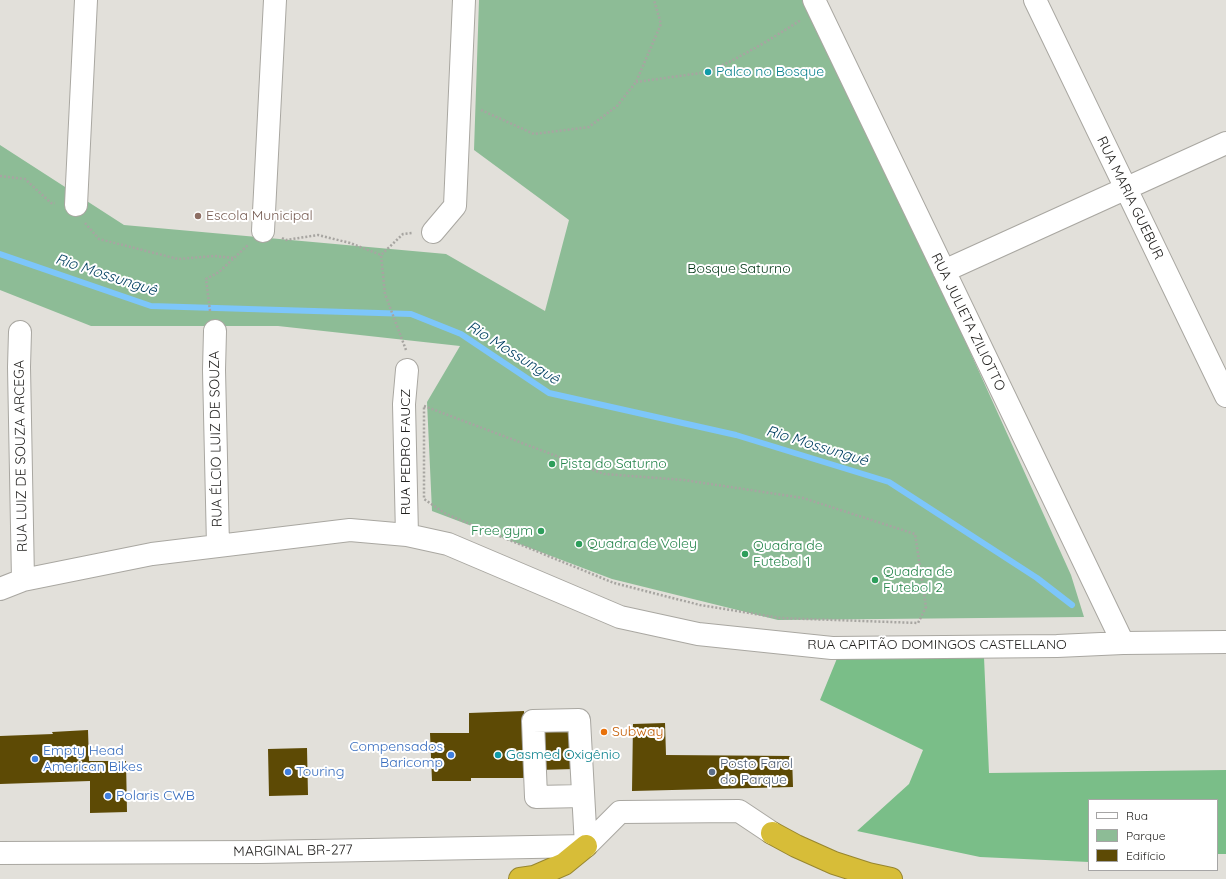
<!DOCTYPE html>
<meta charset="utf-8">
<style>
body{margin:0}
#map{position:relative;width:1226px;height:879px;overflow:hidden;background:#e2e0da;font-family:Quicksand,sans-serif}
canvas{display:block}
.legend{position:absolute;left:1088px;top:799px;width:130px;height:72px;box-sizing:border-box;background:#fff;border:1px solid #a6a5a5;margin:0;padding:5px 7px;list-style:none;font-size:12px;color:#201f1d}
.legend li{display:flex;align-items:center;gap:8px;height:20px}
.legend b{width:20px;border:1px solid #a6a5a5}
</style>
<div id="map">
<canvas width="1226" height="879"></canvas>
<ul class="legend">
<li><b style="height:5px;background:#fff"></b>Rua</li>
<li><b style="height:11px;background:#8dbc96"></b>Parque</li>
<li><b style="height:11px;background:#5d4a05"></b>Edifício</li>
</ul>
</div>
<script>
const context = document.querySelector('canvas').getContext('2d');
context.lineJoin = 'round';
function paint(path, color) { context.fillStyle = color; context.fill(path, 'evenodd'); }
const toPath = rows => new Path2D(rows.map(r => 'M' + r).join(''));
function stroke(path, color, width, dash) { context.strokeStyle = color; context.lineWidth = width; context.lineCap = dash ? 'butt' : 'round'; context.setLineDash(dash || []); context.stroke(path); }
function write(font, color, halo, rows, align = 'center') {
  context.font = font + ' Quicksand,sans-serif'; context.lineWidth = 4; context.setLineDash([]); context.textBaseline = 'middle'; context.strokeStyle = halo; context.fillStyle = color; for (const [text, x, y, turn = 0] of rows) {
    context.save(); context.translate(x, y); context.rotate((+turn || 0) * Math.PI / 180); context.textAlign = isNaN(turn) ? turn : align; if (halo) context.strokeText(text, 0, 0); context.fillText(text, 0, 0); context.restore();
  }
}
paint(toPath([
 [479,0,810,0,816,11,1071,575,1084,617,778,620,612,579,432,511,427,402,460,346,278,326,91,326,0,290,0,145,124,225,446,254,545,311,569,220,474,150]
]), '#8dbc96');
paint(toPath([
 [838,656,984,657,989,773,1226,770,1226,854,1217,854,1217,800,1089,800,1089,862,980,857,857,831,909,784,923,750,820,700]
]), '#7abe88');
stroke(toPath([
 [0,254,151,306,411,314,461,334,549,393,736,435,889,482,1037,578,1072,605]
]), '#7dc6fa', 6);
paint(toPath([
 [524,711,526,778,471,778,471,781,432,781,430,733,469,733,469,713],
 [665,723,666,755,792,756,793,787,632,791,633,724],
 [88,730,89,761,126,761,127,812,90,813,90,781,0,784,0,736,53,734,52,732],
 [572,730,574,769,539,770,538,732],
 [307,748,308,795,269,796,268,749]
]), '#5d4a05');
const minor = toPath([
 [814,0,1123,643],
 [1035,0,1226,396],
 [76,205,86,0],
 [263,231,275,0],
 [433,232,455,206,464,0],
 [944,271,1226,143],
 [215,331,214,370,218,546],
 [20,332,19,367,23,580],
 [407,535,404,404,407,370],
 [0,589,23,580,152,554,350,530,407,535,448,544,620,617,698,634,832,648,1057,646,1123,643,1226,642],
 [583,796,536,797,533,721,579,720,586,846],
 [586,846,620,812,739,811,772,833],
 [0,853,260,852,586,846]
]);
const highway = toPath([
 [772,833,796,846,834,863,868,874,891,879],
 [520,879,534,877,564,864,586,846]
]);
stroke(minor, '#a9a7a1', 24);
stroke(highway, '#97862f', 24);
stroke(toPath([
 [636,82,708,72,735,59,764,43,801,20],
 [481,110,534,134,589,127,617,106,636,82,661,24,654,0],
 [0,176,25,179,51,203,55,203],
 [85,223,99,239,178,259,214,256,234,258],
 [282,238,286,240,318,235,350,243,381,255],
 [210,311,206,279,219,272,248,245],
 [406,350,385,294,381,255,403,234,412,233],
 [424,406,604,474,684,480,803,498,915,534,926,607,918,623,780,618,700,605,614,583,446,514,424,499,424,406]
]), '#a7a5a1', 2.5, [2, 2]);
stroke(minor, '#fff', 22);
stroke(highway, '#d7bd38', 22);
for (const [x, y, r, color] of [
 [708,72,4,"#0f9aa8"],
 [198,216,4,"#8d6e63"],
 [552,464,4,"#2e9e5b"],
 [541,531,4,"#2e9e5b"],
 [579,544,4,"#2e9e5b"],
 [745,554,4,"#2e9e5b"],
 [875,580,4,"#2e9e5b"],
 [604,732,4,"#e8710a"],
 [451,755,4,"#3f7fe0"],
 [498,755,4,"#0f9aa8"],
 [35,759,4,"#3f7fe0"],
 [288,772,4,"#3f7fe0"],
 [712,772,4,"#5c6f8a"],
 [108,796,4,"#3f7fe0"]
]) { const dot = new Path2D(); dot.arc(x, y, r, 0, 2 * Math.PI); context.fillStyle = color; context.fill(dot); stroke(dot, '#fff', 1.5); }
write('14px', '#0d838f', '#fff', [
 ["Palco no Bosque",716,72],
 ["Gasmed Oxigênio",506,755]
], 'left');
write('14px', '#201f1d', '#fff', [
 ["RUA MARIA GUEBUR",1130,198,64],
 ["RUA JULIETA ZILIOTTO",968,322,64],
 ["RUA ÉLCIO LUIZ DE SOUZA",216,439,-91],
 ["RUA PEDRO FAUCZ",406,452,-90],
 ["RUA LUIZ DE SOUZA ARCEGA",21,456,-91],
 ["RUA CAPITÃO DOMINGOS CASTELLANO",937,645],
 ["MARGINAL BR-277",293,851,-1]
]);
write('14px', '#785e54', '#fff', [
 ["Escola Municipal",206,216]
], 'left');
write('14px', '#013715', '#fff', [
 ["Bosque Saturno",739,269]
]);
write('14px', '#27864d', '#fff', [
 ["Pista do Saturno",560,464],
 ["Free gym",533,531,"right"],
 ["Quadra de Voley",587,544],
 ["Quadra de",753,546],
 ["Futebol 1",753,562],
 ["Quadra de",883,572],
 ["Futebol 2",883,588]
], 'left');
write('14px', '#c56008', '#fff', [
 ["Subway",612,732]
], 'left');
write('14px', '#366cbe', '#fff', [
 ["Compensados",443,747,"right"],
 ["Baricomp",443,763,"right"],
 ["Empty Head",43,751],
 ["American Bikes",43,767],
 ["Touring",296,772],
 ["Polaris CWB",116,796]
], 'left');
write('14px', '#4e5e75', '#fff', [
 ["Posto Farol",720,764],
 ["do Parque",720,780]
], 'left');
write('italic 15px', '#034162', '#fff', [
 ["Rio Mossunguê",106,275,18],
 ["Rio Mossunguê",513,353,32],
 ["Rio Mossunguê",817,446,17]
]);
</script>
